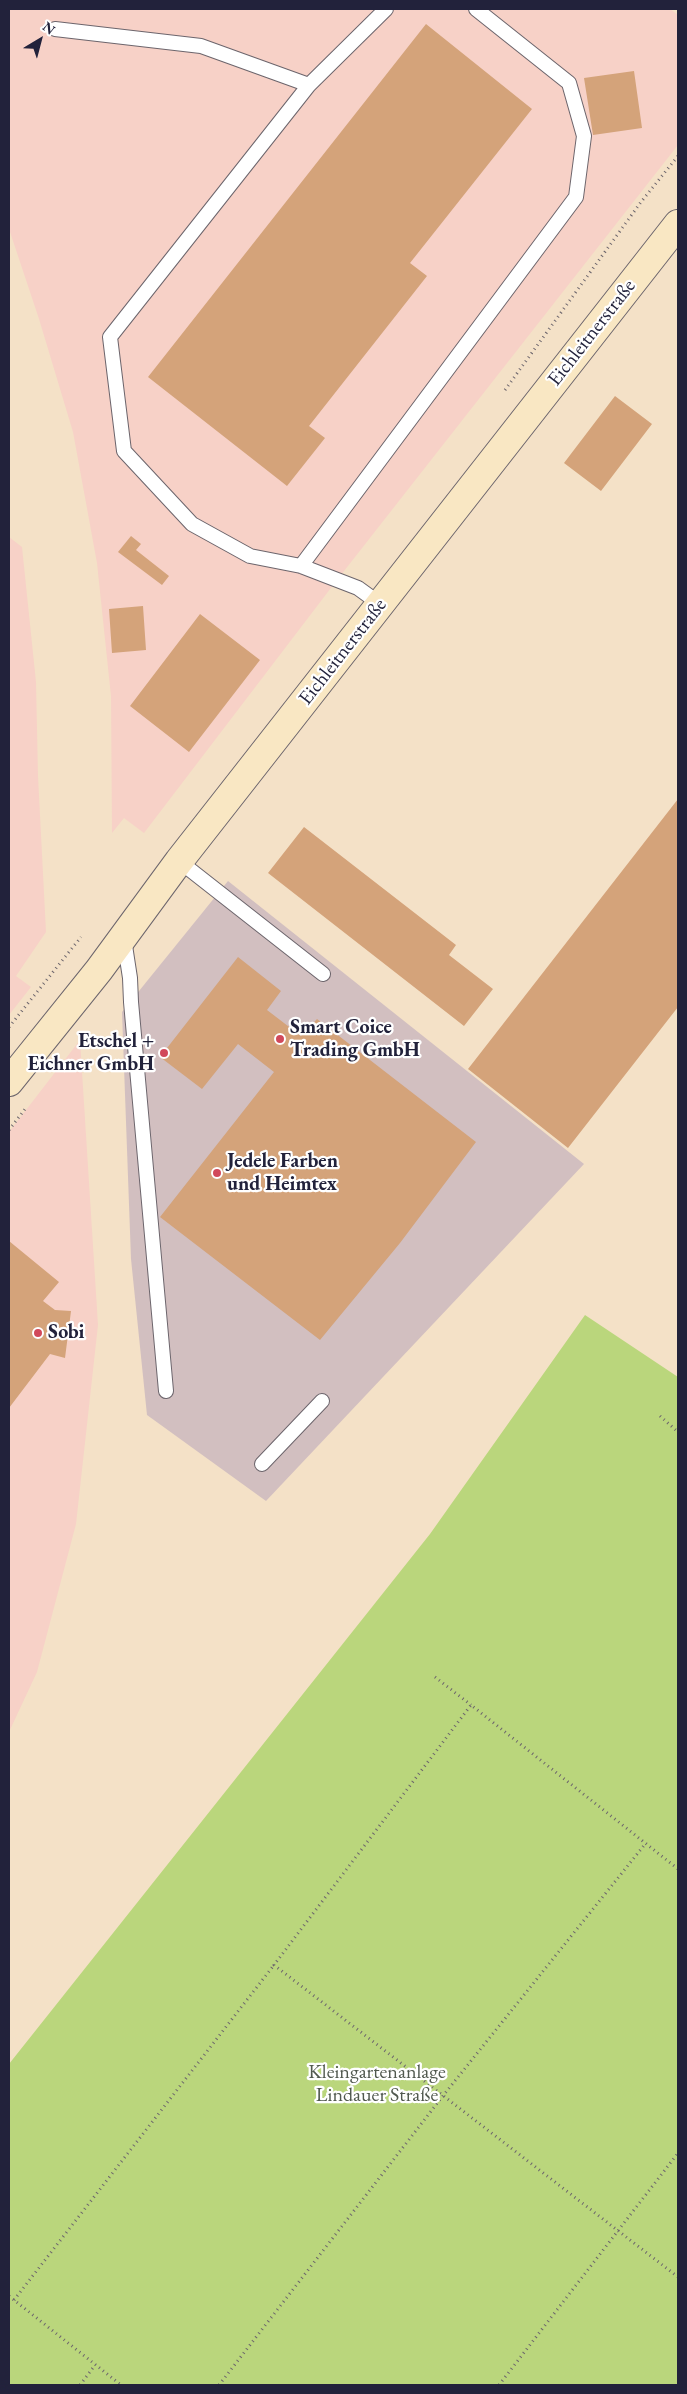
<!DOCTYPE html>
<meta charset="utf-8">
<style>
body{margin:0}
#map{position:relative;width:687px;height:2394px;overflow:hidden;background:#f4e1c7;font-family:"EB Garamond",serif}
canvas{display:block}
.frame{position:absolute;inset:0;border:10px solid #22223b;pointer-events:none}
.north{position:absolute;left:15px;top:15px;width:50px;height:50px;-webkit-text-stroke:4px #fff;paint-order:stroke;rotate:37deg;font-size:14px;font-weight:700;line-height:20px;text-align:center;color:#22223b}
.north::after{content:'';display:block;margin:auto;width:18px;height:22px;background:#22223b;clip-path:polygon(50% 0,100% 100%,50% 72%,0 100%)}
</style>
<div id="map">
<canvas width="687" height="2394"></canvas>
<div class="frame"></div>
<div class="north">N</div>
</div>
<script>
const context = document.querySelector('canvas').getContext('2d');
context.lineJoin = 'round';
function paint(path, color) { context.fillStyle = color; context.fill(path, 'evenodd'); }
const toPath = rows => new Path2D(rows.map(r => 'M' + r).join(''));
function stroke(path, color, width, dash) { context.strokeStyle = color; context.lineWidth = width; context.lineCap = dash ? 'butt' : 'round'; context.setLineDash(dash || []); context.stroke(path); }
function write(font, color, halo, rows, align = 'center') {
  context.font = font + ' "EB Garamond",serif'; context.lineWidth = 4.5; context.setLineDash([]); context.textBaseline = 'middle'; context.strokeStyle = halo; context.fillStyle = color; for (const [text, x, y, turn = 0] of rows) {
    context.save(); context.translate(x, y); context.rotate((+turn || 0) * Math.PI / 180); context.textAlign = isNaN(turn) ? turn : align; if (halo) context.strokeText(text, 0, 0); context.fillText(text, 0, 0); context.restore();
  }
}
paint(toPath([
 [9,9,670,9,678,15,678,145,337,580,144,833,124,818,112,833,111,696,97,563,73,432,39,319,9,229],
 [9,537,22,547,36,682,38,776,46,932,16,976,31,987,9,1015],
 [80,1040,98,1325,76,1524,37,1672,9,1732,9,1132]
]), '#f7d1c7');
paint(toPath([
 [228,881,584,1164,266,1501,147,1415,131,1259,122,1012]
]), '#d2bfc0');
paint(toPath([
 [585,1315,678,1377,678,2385,9,2385,9,2064,430,1534]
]), '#bad67c');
paint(toPath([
 [426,24,532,109,410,263,427,276,309,426,325,438,287,486,148,377],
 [634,71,642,128,593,135,584,78],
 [615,396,652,424,601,491,564,463],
 [131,536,141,544,136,550,169,576,162,585,118,552],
 [143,606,146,650,112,653,109,609],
 [200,614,260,660,189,752,130,706],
 [678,799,678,1007,568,1148,468,1069],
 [304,827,456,945,449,955,493,989,464,1026,268,873],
 [238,957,281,991,267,1010,301,1036,317,1019,476,1142,400,1243,320,1340,160,1217,274,1072,238,1044,202,1089,160,1057],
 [9,1241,59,1282,43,1301,55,1310,71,1311,65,1358,50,1354,9,1408]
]), '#d4a37a');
const lane = toPath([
 [55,29,201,46,309,85],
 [301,566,576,197,584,136,569,83,476,9],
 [380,604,358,588,301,566,250,556,192,524,124,451,110,337,309,85,386,9],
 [179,861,323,974],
 [124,939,130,978,131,1002,166,1391],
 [262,1464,322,1401]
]);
const secondary = toPath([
 [9,1082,99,970,179,861,678,224]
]);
stroke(lane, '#6c656c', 16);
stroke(secondary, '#6c656c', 30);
stroke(toPath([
 [505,390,641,202,678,156],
 [9,1027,81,937],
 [9,1130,25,1109],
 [660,1416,678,1432],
 [435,1677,471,1705],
 [678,1869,471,1705,274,1965,678,2277],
 [9,2296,121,2385],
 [14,2300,274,1965],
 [80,2385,95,2365],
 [219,2385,442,2097,646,1843],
 [499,2385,678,2153]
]), '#6c656c', 3, [1, 4]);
stroke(lane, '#fff', 14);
stroke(secondary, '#f9e7c3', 28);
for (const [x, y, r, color] of [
 [280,1039,5,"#d1495b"],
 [164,1053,5,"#d1495b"],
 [217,1173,5,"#d1495b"],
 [38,1333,5,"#d1495b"]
]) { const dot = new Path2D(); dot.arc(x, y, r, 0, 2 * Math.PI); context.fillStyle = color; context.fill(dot); stroke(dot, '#fff', 2); }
write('20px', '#22223b', '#fff', [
 ["Eichleitnerstraße",592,333,-52],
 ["Eichleitnerstraße",343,652,-52]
]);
write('bold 20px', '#22223b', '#fff', [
 ["Smart Coice",290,1028],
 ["Trading GmbH",290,1051],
 ["Etschel +",154,1042,"right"],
 ["Eichner GmbH",154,1065,"right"],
 ["Jedele Farben",227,1162],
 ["und Heimtex",227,1185],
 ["Sobi",48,1333]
], 'left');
write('20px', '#50584e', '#fff', [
 ["Kleingartenanlage",377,2073],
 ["Lindauer Straße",377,2096]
]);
</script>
